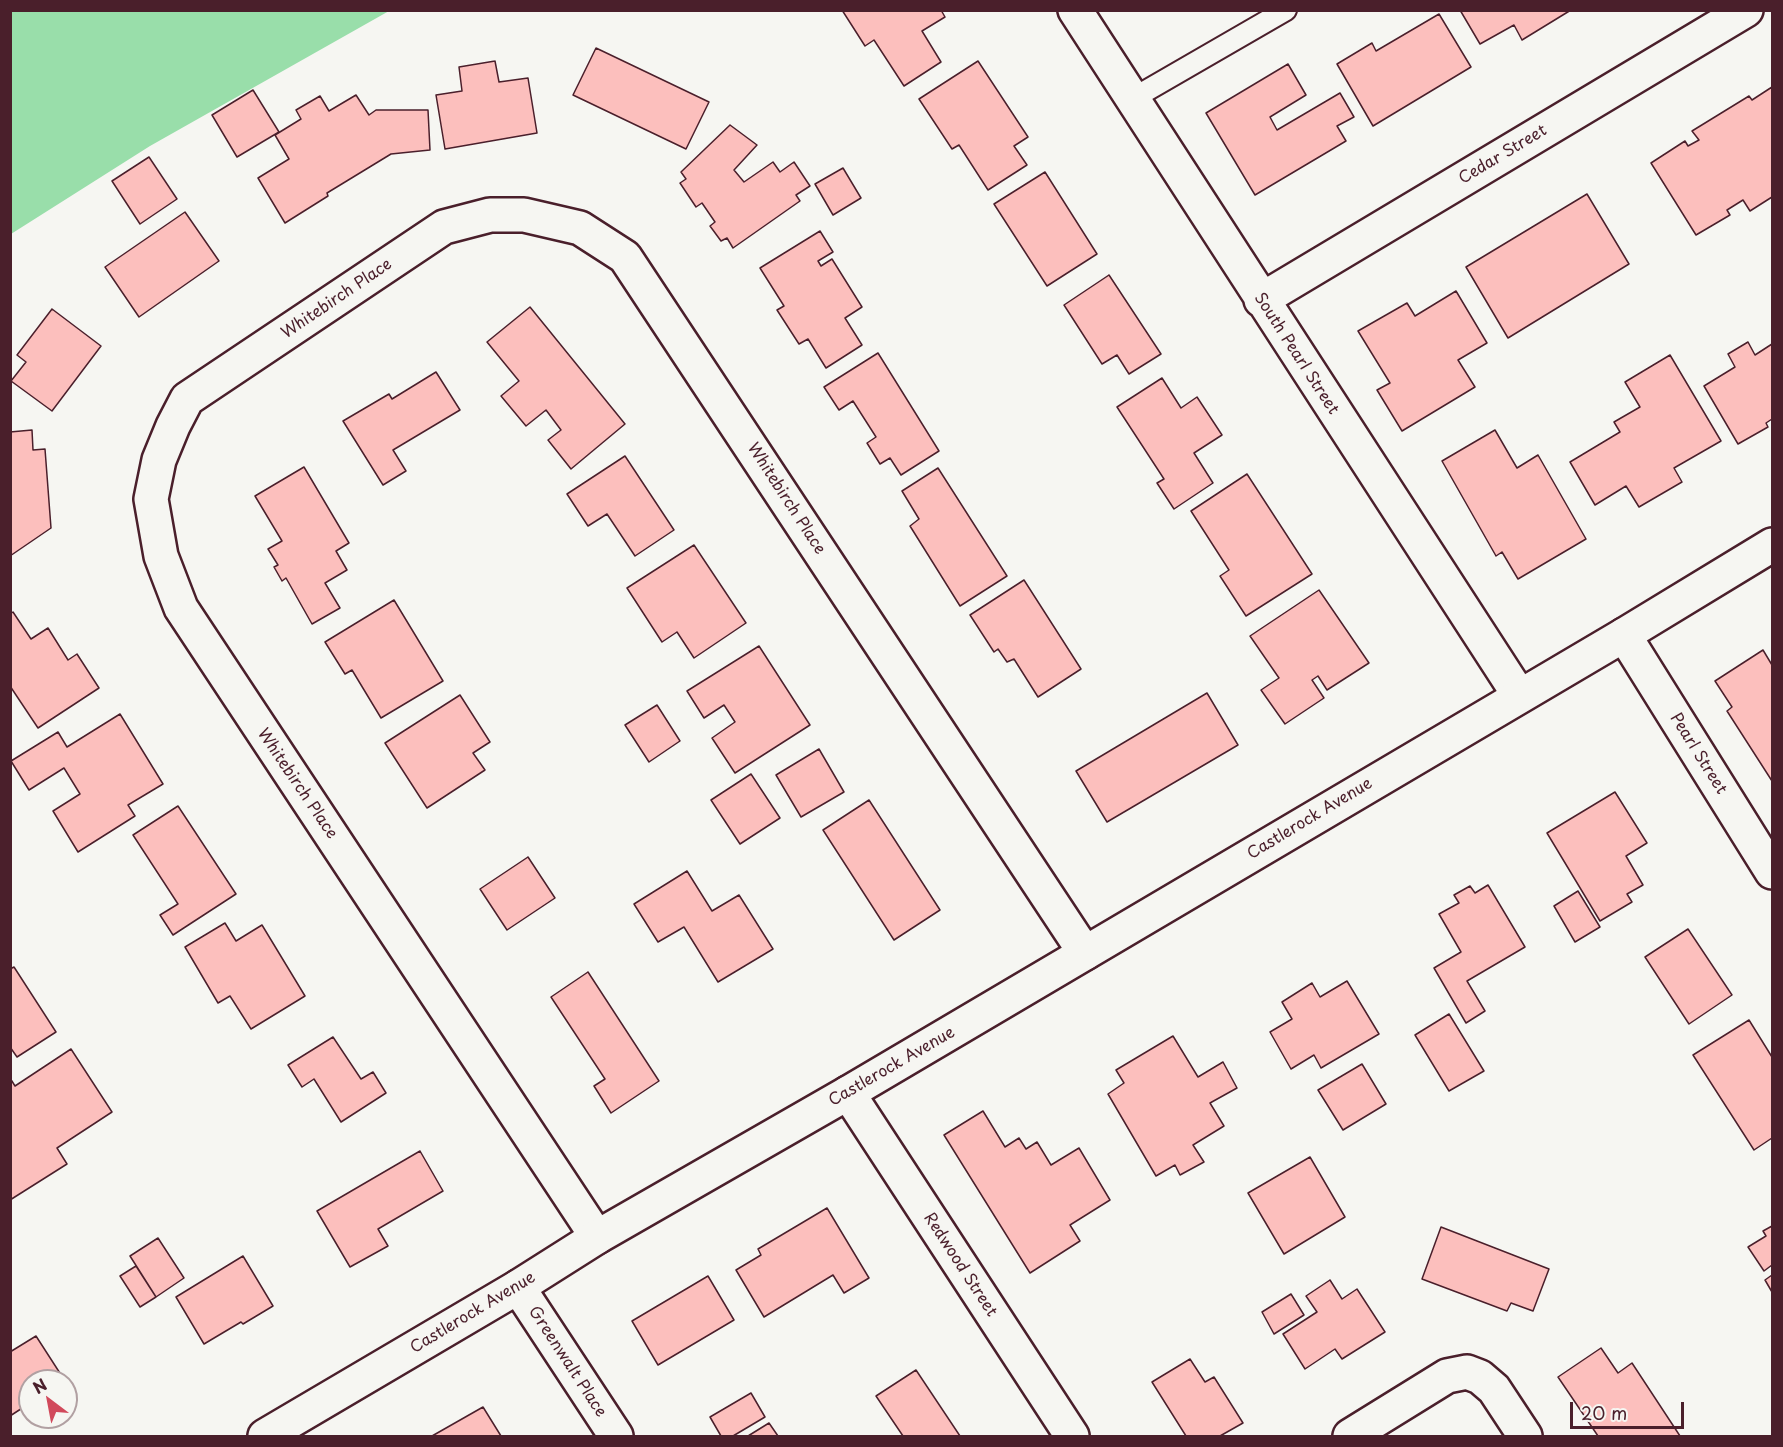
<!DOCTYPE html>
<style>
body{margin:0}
#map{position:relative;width:1783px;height:1447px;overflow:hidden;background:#f6f6f2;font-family:"Playpen Sans",sans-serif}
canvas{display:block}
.frame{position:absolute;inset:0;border:12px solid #4a1f2b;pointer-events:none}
.north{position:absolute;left:18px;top:1369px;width:60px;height:60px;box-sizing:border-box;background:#f6f6f2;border:2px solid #b1a0a2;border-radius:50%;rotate:328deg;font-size:16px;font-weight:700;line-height:24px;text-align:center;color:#4a1f2b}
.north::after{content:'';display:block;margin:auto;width:21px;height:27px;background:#d1495b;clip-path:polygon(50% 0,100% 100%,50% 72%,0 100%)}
.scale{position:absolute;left:1570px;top:1402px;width:114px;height:27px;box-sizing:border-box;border:3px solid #4a1f2b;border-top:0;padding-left:8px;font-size:18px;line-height:21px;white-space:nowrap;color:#4a1f2b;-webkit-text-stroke:4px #f6f6f2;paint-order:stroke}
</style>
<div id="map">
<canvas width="1783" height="1447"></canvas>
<div class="frame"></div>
<div class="north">N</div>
<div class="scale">20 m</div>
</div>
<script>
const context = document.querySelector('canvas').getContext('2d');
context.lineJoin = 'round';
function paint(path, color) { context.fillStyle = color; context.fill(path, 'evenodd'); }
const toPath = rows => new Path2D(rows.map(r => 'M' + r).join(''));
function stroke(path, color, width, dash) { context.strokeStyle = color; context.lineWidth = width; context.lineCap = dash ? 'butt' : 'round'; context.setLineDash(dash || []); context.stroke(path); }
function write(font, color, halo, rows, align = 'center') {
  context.font = font + ' "Playpen Sans",sans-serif'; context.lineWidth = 6; context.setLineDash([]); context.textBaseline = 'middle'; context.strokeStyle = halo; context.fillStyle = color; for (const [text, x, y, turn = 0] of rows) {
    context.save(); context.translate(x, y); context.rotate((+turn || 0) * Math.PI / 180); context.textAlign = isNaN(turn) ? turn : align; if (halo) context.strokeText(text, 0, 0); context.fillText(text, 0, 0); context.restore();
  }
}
paint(toPath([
 [11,10,389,10,389,11,150,146,11,234]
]), '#99deaa');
const building = toPath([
 [842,10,941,10,945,17,922,31,941,62,904,86,874,40,865,46,842,10],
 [1460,10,1571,10,1522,40,1514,25,1480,44,1460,10],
 [1439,14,1471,67,1373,126,1337,64,1372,43,1376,51,1439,14],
 [596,48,709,102,686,149,573,95,596,48],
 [495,61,499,82,528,78,537,133,445,149,436,95,462,91,459,67,495,61],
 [978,61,1028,137,1014,146,1027,165,988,190,959,145,952,149,919,99,978,61],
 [1288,64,1306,95,1270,117,1277,130,1340,93,1354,117,1337,126,1346,141,1255,195,1206,113,1288,64],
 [1772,87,1772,197,1750,211,1743,200,1727,210,1730,215,1696,235,1651,163,1685,141,1688,146,1699,140,1692,131,1749,96,1752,100,1772,87],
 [253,90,279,132,237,157,212,115,253,90],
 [356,95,369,115,376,110,428,110,430,150,391,154,327,193,328,196,285,223,258,178,289,159,275,135,301,119,296,110,320,96,329,111,356,95],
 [730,125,757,145,734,170,744,182,773,162,780,172,794,162,810,186,796,195,800,201,733,248,727,238,721,241,710,226,715,222,702,203,696,207,680,183,686,179,681,172,730,125],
 [149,157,177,199,140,224,112,181,149,157],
 [843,168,861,198,833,215,815,184,843,168],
 [1045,172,1097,254,1047,286,994,204,1045,172],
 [1587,194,1629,264,1508,338,1466,267,1587,194],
 [185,212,219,261,139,317,105,267,185,212],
 [820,231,833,252,818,261,821,266,832,259,862,307,845,318,862,345,826,368,808,339,799,344,777,310,784,306,760,268,820,231],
 [1109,275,1161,354,1129,374,1117,355,1102,364,1064,305,1109,275],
 [1456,291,1487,343,1458,360,1475,387,1402,431,1377,390,1390,383,1358,331,1407,303,1415,316,1456,291],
 [530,307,625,424,571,469,548,440,561,430,546,410,526,426,501,396,519,381,487,342,530,307],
 [52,309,101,346,52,411,11,381,26,362,17,355,52,309],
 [1748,342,1755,355,1772,344,1772,419,1766,423,1768,427,1738,444,1704,386,1735,367,1728,354,1748,342],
 [878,353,939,451,901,475,890,458,880,464,867,443,876,437,853,401,839,410,824,387,878,353],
 [1670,355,1721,441,1674,468,1682,482,1639,507,1626,486,1595,505,1570,462,1620,432,1614,422,1640,407,1625,382,1670,355],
 [436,372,460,410,393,450,406,471,383,485,343,421,389,394,392,399,436,372],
 [1162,378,1181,408,1197,397,1222,435,1194,453,1213,483,1174,509,1157,483,1164,479,1117,407,1162,378],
 [32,430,33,450,45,449,51,528,10,556,10,432,32,430],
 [1495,430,1517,468,1538,455,1586,539,1518,579,1502,552,1496,556,1442,461,1495,430],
 [625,456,674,530,635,556,607,514,588,526,567,494,625,456],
 [304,467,349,543,336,551,347,570,325,583,340,608,312,624,286,578,282,581,274,567,278,565,268,549,282,541,255,496,304,467],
 [938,468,1007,576,960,606,910,526,919,519,902,491,938,468],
 [1247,474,1312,574,1246,616,1220,576,1229,570,1191,511,1247,474],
 [694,545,746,623,694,658,677,632,662,642,627,588,694,545],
 [1024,580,1081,669,1038,697,1014,659,1007,662,998,649,994,652,970,615,1024,580],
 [1319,590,1369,663,1327,690,1318,676,1312,680,1324,698,1285,724,1261,690,1279,678,1250,636,1319,590],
 [394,600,443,681,381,718,352,670,345,674,325,642,394,600],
 [13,612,31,639,48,628,68,660,77,654,99,688,38,728,10,686,10,614,13,612],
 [759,646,810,725,735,773,712,738,735,722,724,705,704,718,687,691,759,646],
 [1763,650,1772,665,1772,781,1727,711,1732,707,1715,681,1763,650],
 [1207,693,1238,745,1107,822,1076,771,1207,693],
 [460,695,490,742,473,753,485,770,427,808,385,743,460,695],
 [657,705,680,741,649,762,625,725,657,705],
 [120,714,163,784,128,805,135,816,78,852,53,811,80,794,64,768,29,790,11,761,58,732,67,747,120,714],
 [819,749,844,792,801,817,776,775,819,749],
 [751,774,780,818,740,844,711,800,751,774],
 [1615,792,1647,843,1626,856,1643,885,1627,894,1632,902,1600,921,1547,833,1615,792],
 [869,800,940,910,894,940,823,830,869,800],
 [178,806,236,894,173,935,160,915,178,904,133,835,178,806],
 [528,857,555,898,507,930,480,889,528,857],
 [687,871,712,911,739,895,773,949,718,982,684,927,658,942,634,904,687,871],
 [1488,885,1525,947,1467,981,1485,1011,1466,1023,1434,968,1461,952,1439,914,1459,903,1454,895,1470,886,1475,893,1488,885],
 [1578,891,1600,927,1575,942,1554,906,1578,891],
 [225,923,236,941,262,925,305,996,251,1029,230,996,218,1003,185,947,225,923],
 [1688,929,1732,995,1689,1024,1645,957,1688,929],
 [14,967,56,1032,17,1057,10,1047,10,969,14,967],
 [588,972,659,1081,611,1113,594,1086,605,1079,551,997,588,972],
 [1347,981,1379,1034,1321,1068,1314,1055,1291,1069,1270,1032,1292,1019,1282,1002,1312,983,1320,997,1347,981],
 [1449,1014,1484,1071,1449,1091,1415,1035,1449,1014],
 [1749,1020,1772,1057,1772,1138,1754,1150,1693,1055,1749,1020],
 [1173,1036,1198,1077,1223,1062,1237,1088,1210,1103,1224,1126,1193,1145,1204,1162,1180,1175,1175,1165,1156,1176,1108,1094,1124,1083,1116,1070,1173,1036],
 [333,1037,361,1079,373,1072,386,1093,341,1122,314,1079,302,1087,288,1065,333,1037],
 [71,1049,112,1112,57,1148,67,1164,10,1200,10,1078,15,1086,71,1049],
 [1362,1064,1386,1104,1343,1130,1318,1090,1362,1064],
 [983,1111,1005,1147,1019,1138,1026,1149,1037,1142,1051,1165,1079,1148,1110,1200,1070,1225,1080,1241,1030,1273,944,1135,983,1111],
 [420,1151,443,1191,378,1229,388,1246,350,1267,317,1211,420,1151],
 [1310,1157,1345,1217,1284,1254,1248,1193,1310,1157],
 [827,1208,869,1278,844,1293,833,1275,764,1317,736,1270,761,1255,758,1249,827,1208],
 [1772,1226,1772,1265,1764,1271,1748,1247,1766,1236,1763,1231,1772,1226],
 [1441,1227,1549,1269,1533,1311,1511,1303,1507,1311,1422,1279,1441,1227],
 [158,1238,184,1278,156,1297,130,1256,158,1238],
 [243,1256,273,1306,243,1324,241,1322,204,1344,176,1297,243,1256],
 [136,1266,156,1297,140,1307,120,1276,136,1266],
 [1772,1275,1772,1292,1765,1280,1772,1275],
 [708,1276,734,1320,658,1365,632,1321,708,1276],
 [1330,1280,1342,1299,1357,1289,1385,1332,1342,1359,1335,1349,1305,1369,1283,1334,1317,1312,1306,1296,1330,1280],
 [1291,1294,1304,1315,1274,1334,1262,1312,1291,1294],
 [36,1336,65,1381,30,1381,30,1403,10,1416,10,1352,36,1336],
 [1601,1348,1618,1373,1632,1363,1680,1436,1598,1436,1558,1377,1601,1348],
 [1190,1359,1205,1382,1214,1377,1243,1423,1220,1436,1186,1436,1152,1382,1190,1359],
 [916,1370,960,1436,903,1436,876,1396,916,1370],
 [66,1382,74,1394,66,1399,66,1382],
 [751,1393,765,1417,733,1436,721,1436,710,1417,751,1393],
 [483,1407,501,1436,432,1436,483,1407],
 [769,1423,778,1436,748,1436,769,1423]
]);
paint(building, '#fcbfbd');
stroke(building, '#4a1f2b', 1.5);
const lane = toPath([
 [1132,99,1286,10]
]);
const street = toPath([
 [1075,10,1519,695],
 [1261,300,1746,10],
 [1624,635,1772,872],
 [848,1093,1072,1436],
 [597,1237,181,608,161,556,151,499,159,460,173,426,187,399,444,227,490,215,524,215,580,228,625,257,1085,953],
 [518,1287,616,1436],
 [1350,1436,1447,1376,1467,1372,1480,1377,1494,1389,1525,1436]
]);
const secondary = toPath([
 [265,1436,518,1287,597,1237,848,1093,1624,635,1772,545]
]);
stroke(lane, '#4a1f2b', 24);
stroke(street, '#4a1f2b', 38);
stroke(secondary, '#4a1f2b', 38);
stroke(lane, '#f6f6f2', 20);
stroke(street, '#f6f6f2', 33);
stroke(secondary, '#f6f6f2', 33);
write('16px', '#4a1f2b', '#f6f6f2', [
 ["Cedar Street",1503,155,-31],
 ["Whitebirch Place",337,299,-34],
 ["South Pearl Street",1296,354,57],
 ["Whitebirch Place",786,499,57],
 ["Pearl Street",1698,754,58],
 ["Whitebirch Place",297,784,56],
 ["Castlerock Avenue",1310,819,-31],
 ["Castlerock Avenue",892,1067,-30],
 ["Redwood Street",960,1265,57],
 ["Castlerock Avenue",473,1313,-31],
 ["Greenwalt Place",567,1362,57]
]);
</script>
